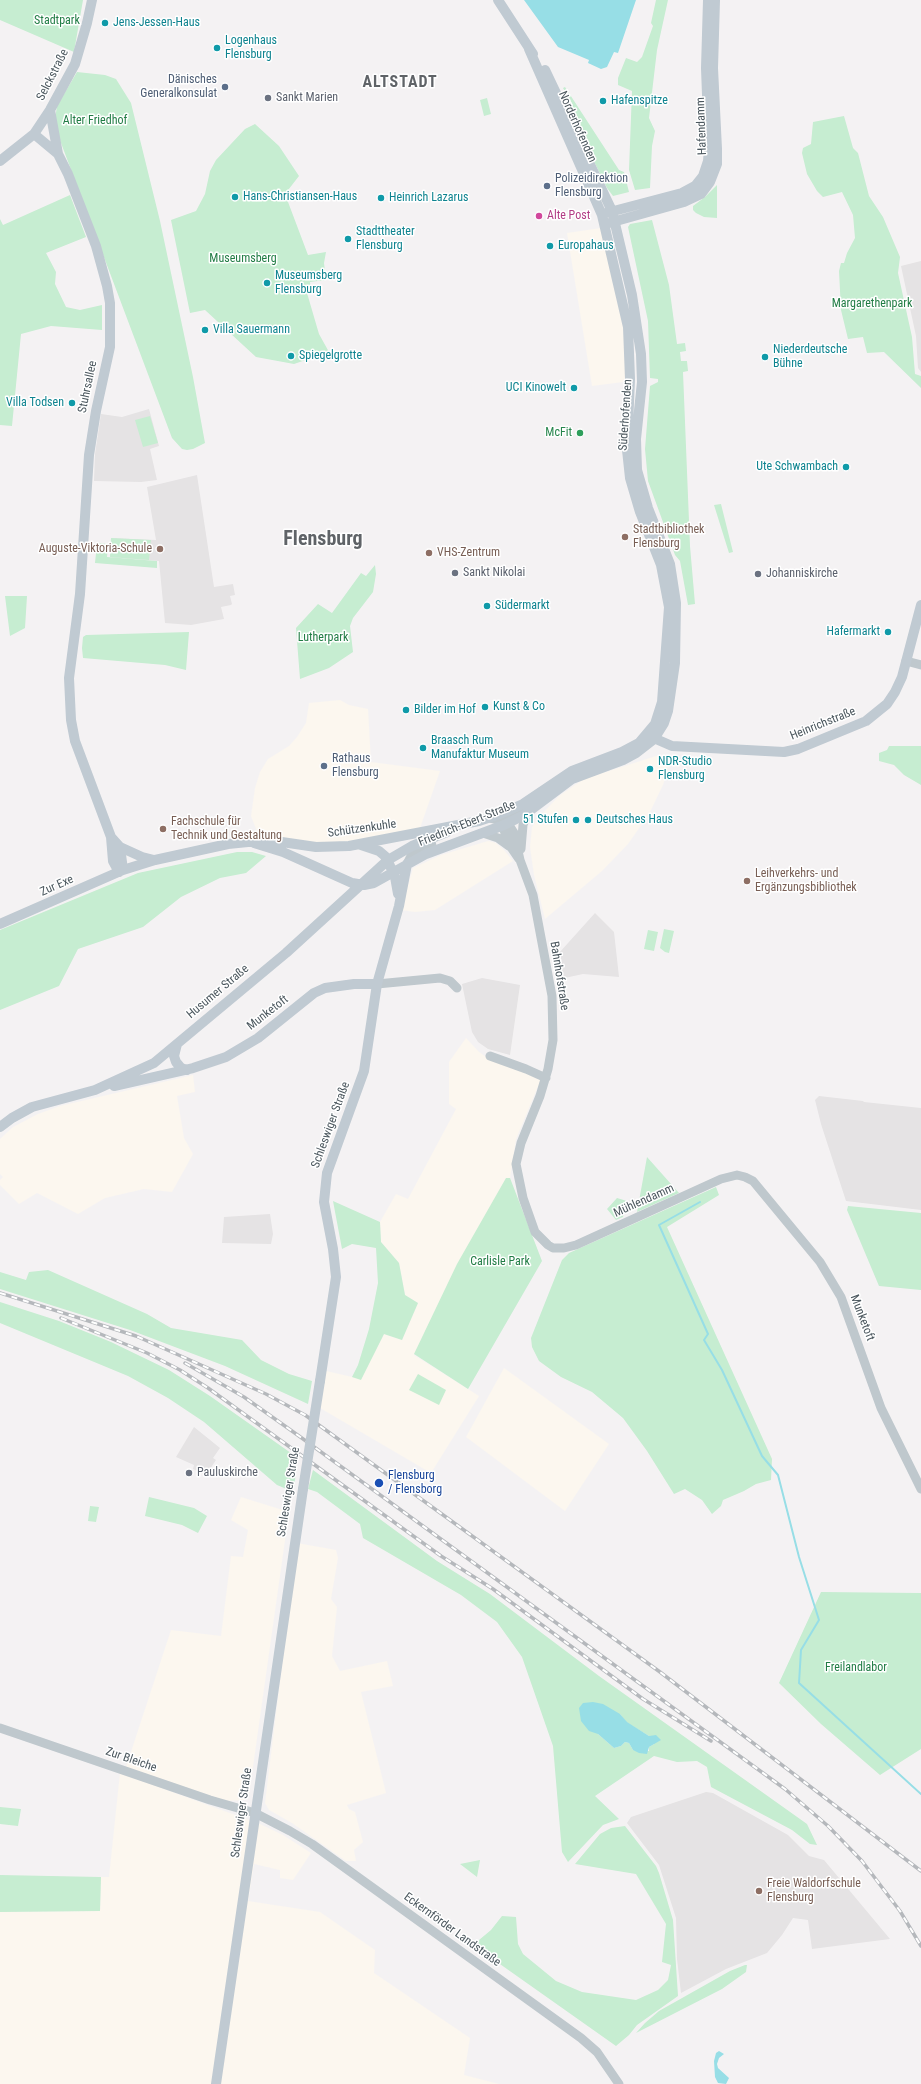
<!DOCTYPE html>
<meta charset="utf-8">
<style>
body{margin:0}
canvas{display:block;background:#f4f2f3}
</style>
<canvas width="921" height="2084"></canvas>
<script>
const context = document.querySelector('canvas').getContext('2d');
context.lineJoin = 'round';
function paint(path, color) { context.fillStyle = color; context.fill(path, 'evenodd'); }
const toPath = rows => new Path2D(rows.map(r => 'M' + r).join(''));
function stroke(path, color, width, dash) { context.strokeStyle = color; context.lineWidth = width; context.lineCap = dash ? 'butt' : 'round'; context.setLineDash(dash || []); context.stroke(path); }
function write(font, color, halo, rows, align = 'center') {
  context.font = font + ' "Roboto Condensed",sans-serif'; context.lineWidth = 3; context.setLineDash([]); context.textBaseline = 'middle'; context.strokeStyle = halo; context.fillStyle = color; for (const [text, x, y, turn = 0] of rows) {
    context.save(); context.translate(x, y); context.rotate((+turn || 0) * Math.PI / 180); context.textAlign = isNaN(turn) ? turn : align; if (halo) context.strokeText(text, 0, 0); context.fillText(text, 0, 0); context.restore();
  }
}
paint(toPath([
 [601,228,620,300,625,337,626,380,623,382,592,386,567,233],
 [340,700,349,705,368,709,371,762,440,771,420,828,364,840,322,843,294,841,258,834,251,816,255,788,260,772,268,759,289,746,297,737,306,723,309,703],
 [656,756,672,756,663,785,649,814,628,844,602,871,545,919,534,875,530,847,532,827,538,818,559,796,584,779],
 [488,841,496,843,504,850,513,861,435,910,415,912,401,910,413,868,441,855],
 [466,1038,479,1052,489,1059,541,1079,516,1139,510,1178,506,1178,414,1355,479,1396,431,1473,320,1408,326,1371,361,1379,384,1334,402,1340,418,1303,405,1295,399,1263,381,1242,380,1222,396,1194,408,1199,456,1109,449,1104,449,1062],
 [193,1075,195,1092,177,1096,184,1138,193,1154,172,1192,144,1189,105,1198,78,1214,37,1193,19,1204,0,1185,0,1180,3,1177,0,1174,0,1139,13,1127,38,1114,60,1106],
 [504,1368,609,1444,565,1511,466,1437],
 [241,1497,289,1512,249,1795,244,1800,226,1801,126,1767,171,1630,221,1636,231,1556,243,1557,248,1530,231,1520],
 [297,1543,336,1550,338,1558,331,1599,337,1607,332,1656,340,1671,387,1661,393,1686,361,1692,386,1793,347,1805,349,1809,355,1812,363,1842,354,1850,356,1861,346,1861,292,1823,269,1810,265,1803],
 [120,1773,260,1824,283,1835,311,1853,293,1880,280,1878,280,1870,254,1864,248,1901,320,1912,375,1950,374,1973,470,2038,464,2075,499,2084,0,2084,0,1912,100,1911,101,1877,109,1877]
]), '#fcf7ef');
paint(toPath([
 [921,261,921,372,918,368,916,336,901,266],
 [149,409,159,446,150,449,157,480,141,482,94,481,95,454,101,414,122,417],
 [197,475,214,587,233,584,235,595,230,596,232,604,231,605,221,607,224,619,191,625,165,623,159,561,110,557,111,538,156,540,147,487],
 [595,913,614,932,619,977,583,974,560,979,556,960,559,953],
 [482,978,520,985,510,1055,488,1049,478,1042,472,1032,462,984],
 [819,1096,863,1101,864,1102,921,1108,921,1210,846,1201,821,1124,815,1100],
 [270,1214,273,1234,271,1244,222,1243,224,1217],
 [194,1427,220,1448,213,1458,216,1460,206,1475,193,1469,194,1465,176,1457],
 [706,1792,713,1793,788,1835,809,1856,824,1860,890,1939,812,1949,808,1920,793,1918,782,1935,767,1953,726,1969,681,1993,677,1959,676,1918,659,1865,627,1823,631,1817]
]), '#e5e3e4');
paint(toPath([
 [0,0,83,0,74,52,0,20],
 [656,0,668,0,657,50,649,118,655,131,652,146,650,188,635,190,629,170,632,91,618,85,618,78,626,58,637,62,642,57,653,26,651,23],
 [77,72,105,75,116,79,131,103,160,221,193,377,205,443,193,449,187,450,182,449,172,438,58,135,55,119,57,106],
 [565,87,619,170,624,172,629,192,613,196,607,188,568,108,573,105,563,88],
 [487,98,491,114,484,116,480,100],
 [844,116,853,148,858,153,869,196,883,217,900,257,898,273,912,337,915,374,921,376,921,388,884,352,867,353,863,337,848,339,841,310,839,271,841,263,844,263,847,253,855,238,853,215,842,192,823,197,817,191,807,174,802,153,803,148,811,144,813,122],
 [255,124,279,146,299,176,285,194,308,255,326,252,324,263,326,280,310,282,311,291,307,293,319,334,329,352,294,364,256,357,205,310,190,313,171,220,196,211,205,194,210,171,216,160,245,129],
 [717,185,717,218,704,217,696,213,693,210,693,206,705,197],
 [70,195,86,237,46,253,56,272,55,284,66,307,80,310,102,305,102,330,51,326,21,334,12,426,0,425,0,219,3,225],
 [652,220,669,285,677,344,685,343,686,351,680,352,681,361,687,361,688,371,683,372,690,546,695,604,688,605,680,561,675,555,648,481,645,449,650,386,658,382,658,379,650,378,648,321,628,227,630,224],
 [150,416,158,443,143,447,135,420],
 [721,504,733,552,729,553,714,505],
 [111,538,151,540,149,560,110,557],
 [97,543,108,544,107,557,157,561,157,568,95,563],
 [375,565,376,574,373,592,353,618,350,626,353,652,329,668,300,679,296,628,318,604,332,613,361,573,366,576],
 [5,596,27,596,25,628,10,636],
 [189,632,186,670,165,665,83,658,82,648,83,637,86,635],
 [889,746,921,746,921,785,904,775,894,765,879,761,879,753,887,750],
 [237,852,252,852,266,856,246,873,220,878,181,897,143,927,78,949,59,986,0,1010,0,930,138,873],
 [664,929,674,931,669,953,665,952,660,948],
 [648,930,658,932,654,951,644,949],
 [647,1157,679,1193,637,1212],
 [506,1178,510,1178,542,1261,468,1389,414,1354,457,1264],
 [716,1187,719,1195,667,1227,772,1459,771,1480,756,1484,744,1491,723,1500,721,1506,712,1514,702,1500,685,1489,674,1494,647,1451,623,1418,592,1392,561,1377,539,1361,532,1347,531,1338,562,1260,569,1253],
 [617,1198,627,1201,623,1217,616,1220,607,1209],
 [333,1201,380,1222,381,1242,399,1263,405,1295,418,1303,402,1340,384,1334,361,1380,352,1377,358,1365,369,1329,378,1283,376,1248,352,1244,342,1249],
 [848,1206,921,1213,921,1290,879,1286,847,1210],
 [48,1270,147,1314,171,1328,242,1340,261,1360,289,1374,312,1381,308,1404,225,1366,130,1330,0,1289,0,1272,26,1280,29,1272],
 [0,1302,59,1321,111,1342,169,1370,210,1396,298,1458,294,1487,289,1490,277,1485,204,1422,168,1398,128,1376,0,1323],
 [418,1374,446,1390,439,1405,409,1390],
 [313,1470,437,1561,490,1594,599,1676,807,1824,817,1845,810,1844,792,1830,711,1787,707,1767,697,1761,677,1762,654,1756,595,1796,619,1819,603,1825,568,1862,562,1852,553,1746,522,1657,497,1622,461,1595,363,1538,360,1524,317,1492,308,1489],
 [620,1714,626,1722,649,1736,654,1744,649,1747,649,1751,633,1750,629,1743,625,1742,621,1746,614,1748,598,1734],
 [149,1497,194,1508,207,1516,198,1533,182,1525,145,1516],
 [90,1506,99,1507,96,1522,88,1521],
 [821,1592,921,1593,921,1749,880,1775,821,1724,779,1683],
 [0,1807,21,1809,18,1826,0,1824],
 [625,1826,656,1866,659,1873,673,1920,678,1996,637,2025,629,2035,616,2046,473,1945,491,1930,502,1916,516,1917,518,1944,523,1954,556,1981,582,1992,636,2000,658,1990,668,1980,671,1965,662,1962,666,1924,636,1874,575,1864,600,1834,611,1828],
 [480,1860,477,1877,460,1864],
 [0,1875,101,1877,100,1911,0,1912],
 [745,1965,747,1965,746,1972,722,1989,636,2033,645,2023,659,2011,730,1971]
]), '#c6edd1');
paint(toPath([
 [524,0,636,0,618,53,614,52,607,67,601,69,588,63,589,60,558,47],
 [593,1702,603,1704,620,1714,627,1722,649,1736,656,1735,661,1740,649,1747,647,1754,639,1753,633,1750,629,1743,625,1742,621,1746,614,1748,598,1734,589,1731,581,1721,579,1708,583,1703],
 [719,2051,724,2054,719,2058,717,2064,718,2068,729,2078,726,2084,718,2083,715,2077,714,2061,716,2053]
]), '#97dee6');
stroke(toPath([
 [700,1202,659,1225,708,1334,704,1340,722,1370,762,1456,778,1475,799,1557,819,1620,801,1650,799,1683,921,1794]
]), '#97dee6', 2);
stroke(toPath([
 [906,661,921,665],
 [490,818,507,822,514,833,520,860,533,895,552,996,553,1040,548,1069,540,1096,521,1143,516,1164,523,1198,535,1232,548,1245,553,1248,564,1248,576,1245,721,1179,737,1175,745,1177,753,1181,820,1262,841,1297,881,1408,921,1489],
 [483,833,498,838,509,846],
 [521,849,523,825,528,812],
 [519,859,508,843,504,830,508,819,521,806],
 [407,864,411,856,432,846,429,832],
 [377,984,440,978,450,981,457,988],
 [490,1056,526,1069,546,1078],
 [0,1728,210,1800,255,1813,290,1831,312,1844,581,2038,597,2052,619,2084]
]), '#bfc8cd', 9);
stroke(toPath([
 [498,0,533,54],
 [50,110,58,154],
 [34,134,58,154,68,174,96,246,107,286,110,303,110,347,96,411,89,455,80,594,69,678,71,720,75,741,111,837,113,861,119,872],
 [0,161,34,134,50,110,75,64,87,23,92,0],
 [606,213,682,193,695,186,703,176,708,161,709,149,706,68,708,0],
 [609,223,684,202,701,194,710,182,717,164,717,149,713,68,715,0],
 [649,736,672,746,784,752,798,749,866,721,887,704,895,692,902,677,921,605],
 [111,837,120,847,142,857,154,860],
 [254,843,283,852,352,883,364,885,374,883,426,854,504,825,524,815,572,779,623,760,636,753,654,739,664,723,668,711,675,663,676,603,670,564,648,508,637,470,636,439,642,382,641,354,632,295,612,211,545,70],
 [361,845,379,851,386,857,395,877,398,894],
 [120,847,123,870],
 [0,924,123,870,155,860,228,844,268,840,316,847,349,846,479,821,500,814,523,804,572,771,622,752,639,743,655,724,662,702,669,607,661,565,640,512,630,478,627,450,630,379,628,327,602,215,529,49],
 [177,1044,174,1056,176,1062,181,1068,187,1070],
 [114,1086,193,1068,226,1057,258,1038,314,993,325,988,354,984,377,984],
 [0,1127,12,1118,32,1107,95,1090,154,1063,286,953,388,860,412,846,447,832],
 [320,1381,336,1277,333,1249,324,1202,327,1173,364,1071,377,984,399,906,407,864],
 [216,2084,303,1489]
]), '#c0cad2', 10);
const rail = toPath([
 [0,1293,136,1336,266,1394,305,1415,660,1672,921,1871],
 [61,1318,147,1353,180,1370,208,1388,441,1556,493,1589,643,1699,711,1741],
 [185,1363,244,1397,299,1436,785,1789,828,1826,862,1861,900,1911,921,1946]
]);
stroke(rail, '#b5b8bc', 3.5);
stroke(rail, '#fff', 2, [6]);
stroke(toPath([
 [303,1489,320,1381]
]), '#c0cad2', 10);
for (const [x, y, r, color] of [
 [105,23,4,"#0f9aa8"],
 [217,48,4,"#0f9aa8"],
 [225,87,4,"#5c6f8a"],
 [268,98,4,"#6b7280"],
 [603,101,4,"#0f9aa8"],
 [547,186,4,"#5c6f8a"],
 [235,197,4,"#0f9aa8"],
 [381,198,4,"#0f9aa8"],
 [539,216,4,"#d1479c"],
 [348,239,4,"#0f9aa8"],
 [550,246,4,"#0f9aa8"],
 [267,283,4,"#0f9aa8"],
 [205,330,4,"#0f9aa8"],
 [291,356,4,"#0f9aa8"],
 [765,357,4,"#0f9aa8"],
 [574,388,4,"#0f9aa8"],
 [72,403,4,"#0f9aa8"],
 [580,433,4,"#2e9e5b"],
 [846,467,4,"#0f9aa8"],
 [625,537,4,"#8d6e63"],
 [160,549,4,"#8d6e63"],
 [429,553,4,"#8d6e63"],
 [455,573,4,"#6b7280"],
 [758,574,4,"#6b7280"],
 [487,606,4,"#0f9aa8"],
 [888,632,4,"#0f9aa8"],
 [485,707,4,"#0f9aa8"],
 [406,710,4,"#0f9aa8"],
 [423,748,4,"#0f9aa8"],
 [324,766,4,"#5c6f8a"],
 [650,769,4,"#0f9aa8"],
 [576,820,4,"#0f9aa8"],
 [588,820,4,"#0f9aa8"],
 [163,829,4,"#8d6e63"],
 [747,881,4,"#8d6e63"],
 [189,1473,4,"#6b7280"],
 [379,1483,5,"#1a4fb4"],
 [759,1891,4,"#8d6e63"]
]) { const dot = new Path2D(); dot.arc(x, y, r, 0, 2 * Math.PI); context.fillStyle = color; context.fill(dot); stroke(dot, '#fff', 1.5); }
write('12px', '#207c44', '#fff', [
 ["Stadtpark",57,21],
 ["Alter Friedhof",95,121],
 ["Museumsberg",243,259],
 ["Margarethenpark",872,304],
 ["Lutherpark",323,638],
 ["Carlisle Park",500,1262],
 ["Freilandlabor",856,1668]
]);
write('12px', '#0d838f', '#fff', [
 ["Jens-Jessen-Haus",113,23],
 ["Logenhaus",225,41],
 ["Flensburg",225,55],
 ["Hafenspitze",611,101],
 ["Hans-Christiansen-Haus",243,197],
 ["Heinrich Lazarus",389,198],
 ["Stadttheater",356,232],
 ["Flensburg",356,246],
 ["Europahaus",558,246],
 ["Museumsberg",275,276],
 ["Flensburg",275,290],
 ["Villa Sauermann",213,330],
 ["Niederdeutsche",773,350],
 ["Bühne",773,364],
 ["Spiegelgrotte",299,356],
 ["UCI Kinowelt",566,388,"right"],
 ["Villa Todsen",64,403,"right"],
 ["Ute Schwambach",838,467,"right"],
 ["Südermarkt",495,606],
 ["Hafermarkt",880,632,"right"],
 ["Kunst & Co",493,707],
 ["Bilder im Hof",414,710],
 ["Braasch Rum",431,741],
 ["Manufaktur Museum",431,755],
 ["NDR-Studio",658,762],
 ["Flensburg",658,776],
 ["51 Stufen",568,820,"right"],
 ["Deutsches Haus",596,820]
], 'left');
write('12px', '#4b575e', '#fff', [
 ["Selckstraße",53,75,-63],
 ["Hafendamm",702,126,-92],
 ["Norderhofenden",577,127,66],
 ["Stuhrsallee",88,387,-78],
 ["Süderhofenden",626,415,-86],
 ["Heinrichstraße",823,724,-22],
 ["Friedrich-Ebert-Straße",467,824,-22],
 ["Schützenkuhle",362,829,-8],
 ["Zur Exe",57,886,-24],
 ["Bahnhofstraße",559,976,81],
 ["Husumer Straße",218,992,-40],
 ["Munketoft",268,1013,-38],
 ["Schleswiger Straße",331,1125,-70],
 ["Mühlendamm",644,1201,-24],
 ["Munketoft",862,1318,69],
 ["Schleswiger Straße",289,1492,-81],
 ["Zur Bleiche",131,1760,19],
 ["Schleswiger Straße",242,1813,-82],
 ["Eckernförder Landstraße",452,1930,36]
]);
write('12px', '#4e5e75', '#fff', [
 ["Dänisches",217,80,"right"],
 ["Generalkonsulat",217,94,"right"],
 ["Polizeidirektion",555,179],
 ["Flensburg",555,193],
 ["Rathaus",332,759],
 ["Flensburg",332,773]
], 'left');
write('12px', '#5b616d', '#fff', [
 ["Sankt Marien",276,98],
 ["Sankt Nikolai",463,573],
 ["Johanniskirche",766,574],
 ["Pauluskirche",197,1473]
], 'left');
write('12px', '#b23c85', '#fff', [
 ["Alte Post",547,216]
], 'left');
write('12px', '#27864d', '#fff', [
 ["McFit",572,433]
], 'right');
write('12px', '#785e54', '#fff', [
 ["Stadtbibliothek",633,530],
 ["Flensburg",633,544],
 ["Auguste-Viktoria-Schule",152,549,"right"],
 ["VHS-Zentrum",437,553],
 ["Fachschule für",171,822],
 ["Technik und Gestaltung",171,836],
 ["Leihverkehrs- und",755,874],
 ["Ergänzungsbibliothek",755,888],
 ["Freie Waldorfschule",767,1884],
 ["Flensburg",767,1898]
], 'left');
write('12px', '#164399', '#fff', [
 ["Flensburg",388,1476],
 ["/ Flensborg",388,1490]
], 'left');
context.letterSpacing = '1px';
write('bold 16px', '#5f6367', '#fff', [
 ["ALTSTADT",400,83]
]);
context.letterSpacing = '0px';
write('bold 20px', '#5f6367', '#fff', [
 ["Flensburg",323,540]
]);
</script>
